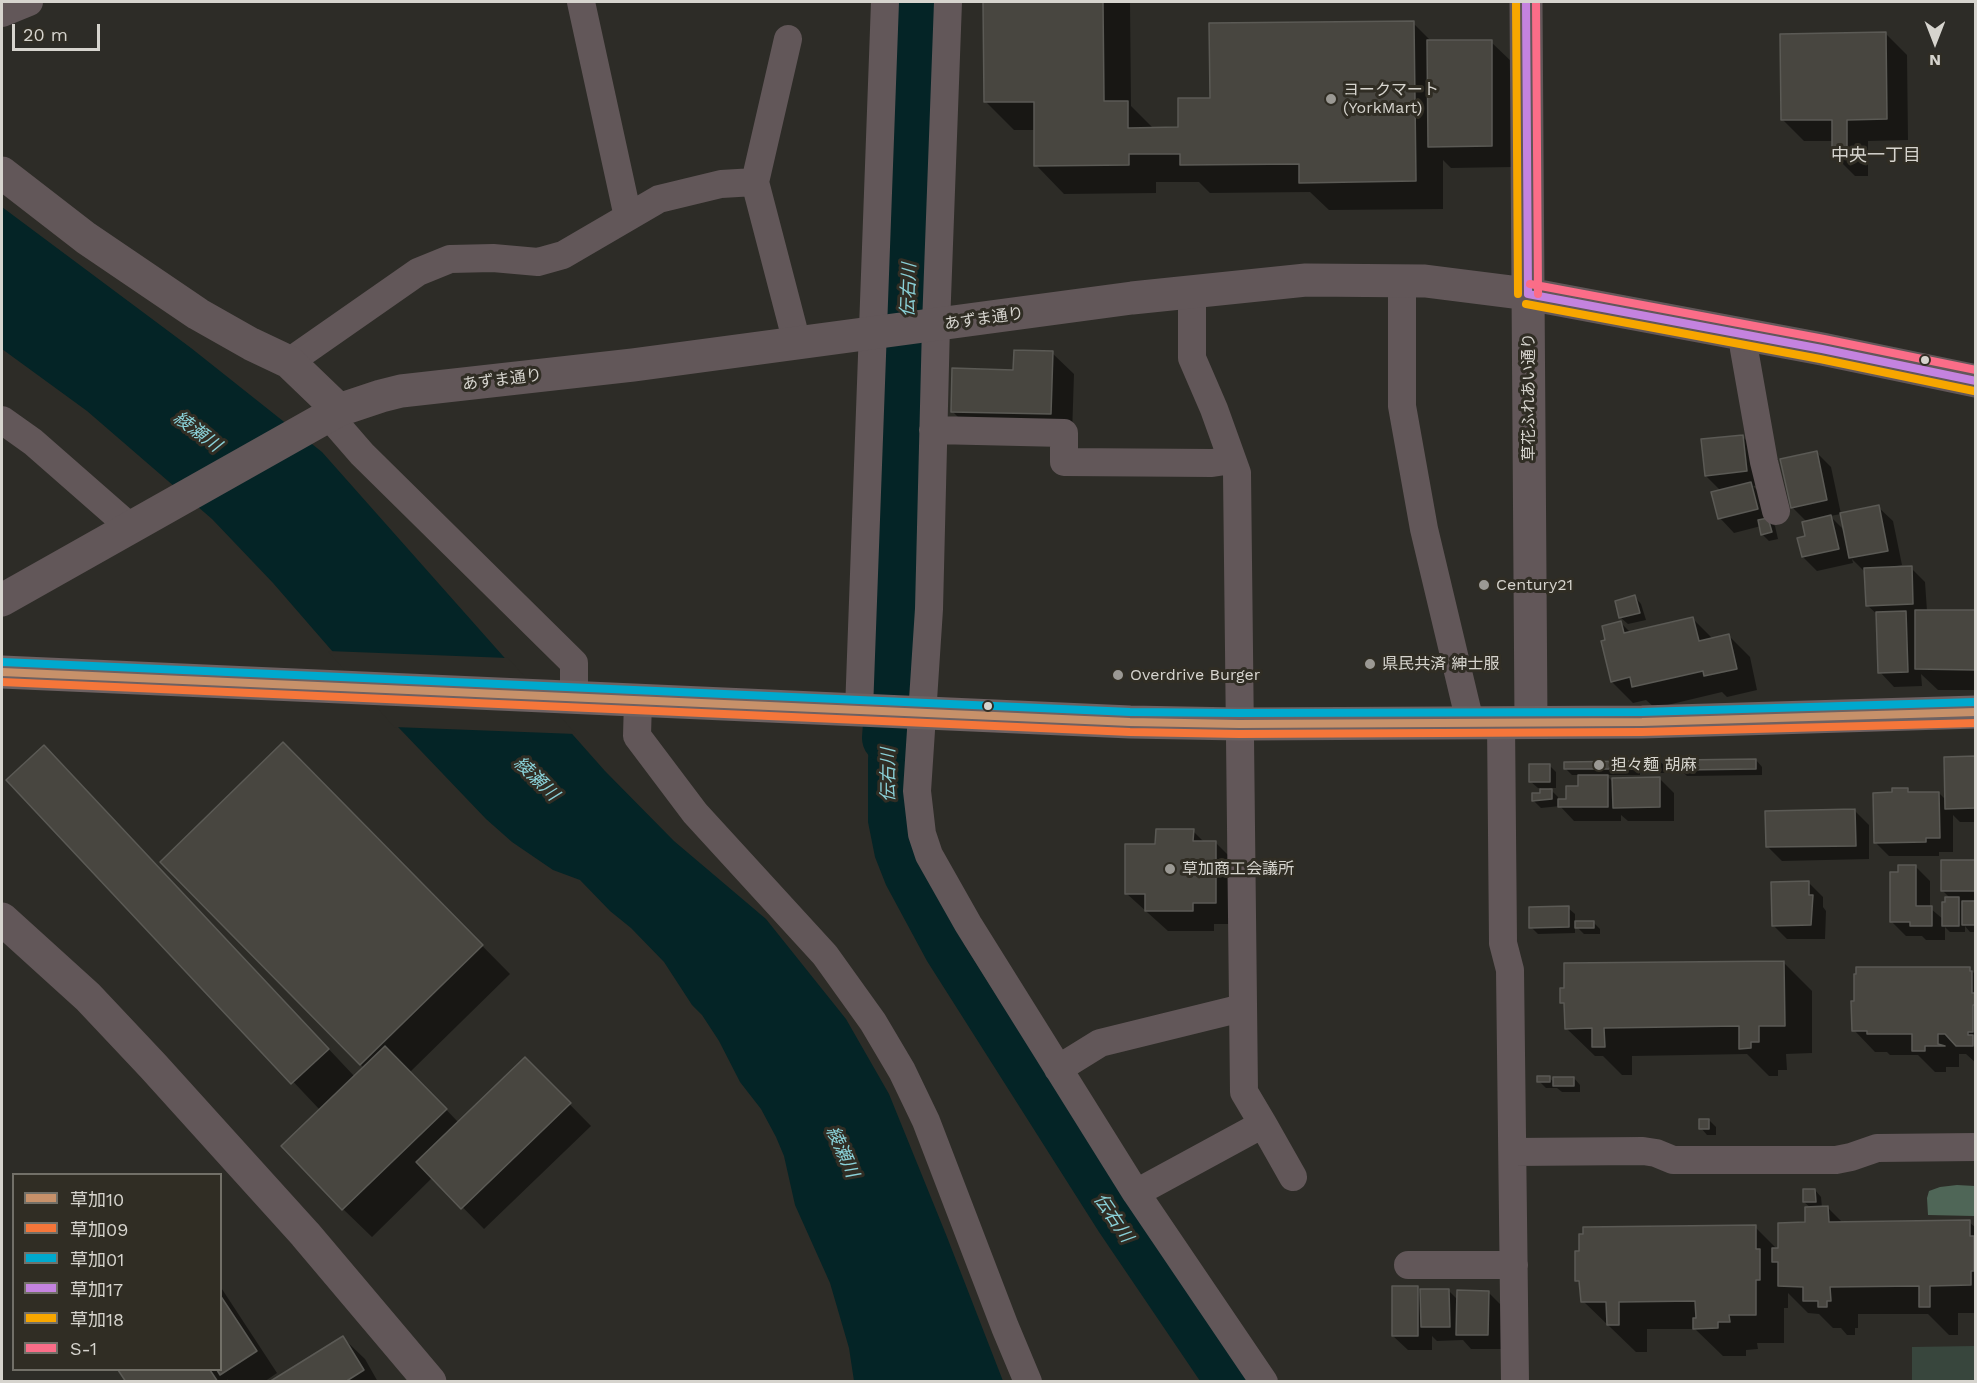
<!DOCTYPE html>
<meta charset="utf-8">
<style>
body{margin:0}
#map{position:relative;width:1977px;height:1383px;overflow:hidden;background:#2d2c27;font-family:"Work Sans","Noto Sans JP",sans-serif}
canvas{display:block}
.frame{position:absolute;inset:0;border:3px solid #d6d4ce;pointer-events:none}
.legend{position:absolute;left:12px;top:1173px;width:210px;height:198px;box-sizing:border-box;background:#302d24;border:2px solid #727068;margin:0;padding:8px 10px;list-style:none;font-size:18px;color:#d6d4ce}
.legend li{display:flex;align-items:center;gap:12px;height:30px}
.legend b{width:30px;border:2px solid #727068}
.north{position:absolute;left:1905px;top:12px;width:60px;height:60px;-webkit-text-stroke:4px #302d24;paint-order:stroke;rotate:180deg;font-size:16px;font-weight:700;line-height:24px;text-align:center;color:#d6d4ce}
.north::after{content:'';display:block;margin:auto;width:21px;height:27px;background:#d6d4ce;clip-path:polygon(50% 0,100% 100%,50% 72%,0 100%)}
.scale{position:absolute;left:12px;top:24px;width:88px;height:27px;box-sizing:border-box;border:3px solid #d6d4ce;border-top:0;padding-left:8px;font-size:18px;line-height:21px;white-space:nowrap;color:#d6d4ce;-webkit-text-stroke:4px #302d24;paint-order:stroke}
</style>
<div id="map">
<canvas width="1977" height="1383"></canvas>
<div class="frame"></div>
<ul class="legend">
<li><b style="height:8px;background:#c7916a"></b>草加10</li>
<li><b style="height:8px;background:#f5763a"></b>草加09</li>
<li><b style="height:8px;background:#00a9ce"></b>草加01</li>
<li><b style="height:8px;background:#c483df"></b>草加17</li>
<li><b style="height:8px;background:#f7a600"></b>草加18</li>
<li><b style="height:8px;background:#fb6d88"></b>S-1</li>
</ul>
<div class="north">N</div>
<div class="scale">20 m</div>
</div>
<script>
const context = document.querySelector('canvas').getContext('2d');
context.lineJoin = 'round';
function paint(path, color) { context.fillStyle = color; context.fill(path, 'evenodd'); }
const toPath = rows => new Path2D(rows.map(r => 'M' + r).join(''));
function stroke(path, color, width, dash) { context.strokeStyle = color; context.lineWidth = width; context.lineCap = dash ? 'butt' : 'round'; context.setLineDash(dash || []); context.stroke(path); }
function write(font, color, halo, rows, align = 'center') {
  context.font = font + ' "Work Sans","Noto Sans JP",sans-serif'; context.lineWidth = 6; context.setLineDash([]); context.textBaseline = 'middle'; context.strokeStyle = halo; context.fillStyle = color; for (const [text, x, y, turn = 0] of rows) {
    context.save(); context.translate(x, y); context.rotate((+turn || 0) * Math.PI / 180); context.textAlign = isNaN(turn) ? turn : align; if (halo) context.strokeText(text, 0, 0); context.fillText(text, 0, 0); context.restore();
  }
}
paint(toPath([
 [1975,1346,1975,1381,1912,1381,1912,1347]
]), '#38463d');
paint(toPath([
 [1957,1185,1975,1186,1975,1231,1974,1216,1928,1215,1927,1198,1929,1191,1940,1187]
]), '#4f6657');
paint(toPath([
 [2,207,191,348,322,452,605,771,674,841,766,919,846,1019,889,1094,947,1237,1003,1381,854,1381,849,1348,830,1283,795,1205,784,1156,776,1137,761,1109,740,1082,719,1041,702,1015,692,1005,664,962,631,928,610,911,580,880,553,870,512,842,486,819,399,728,273,583,212,519,87,411,2,349],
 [873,665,912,667,907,762,964,944,1098,1156,1249,1381,1200,1381,1099,1232,927,961,886,885,875,857,868,822,868,760]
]), '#042426');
paint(toPath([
 [328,651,508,658,576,734,394,727],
 [872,676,912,678,909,748,869,746]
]), '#2d2c27');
paint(toPath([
 [985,2,1130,2,1131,106,1154,129,1180,129,1211,99,1413,23,1432,42,1491,42,1513,63,1513,167,1451,168,1443,160,1443,209,1329,210,1310,192,1210,193,1199,182,1156,182,1156,193,1064,194,1036,165,1036,130,1014,130,986,102],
 [1886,34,1907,55,1908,140,1868,141,1868,176,1855,176,1833,154,1833,141,1804,141,1783,120],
 [1052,353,1074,374,1072,435,974,433,953,412,1014,371],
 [1742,436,1756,450,1761,485,1753,486,1765,498,1771,522,1775,526,1778,539,1769,541,1762,534,1761,526,1734,533,1720,518,1721,491,1706,476],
 [1817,453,1831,467,1841,514,1830,516,1845,531,1878,507,1893,521,1902,565,1891,567,1911,568,1925,582,1927,611,1976,612,1976,690,1938,690,1921,674,1922,686,1894,687,1880,672,1878,615,1868,606,1865,572,1852,559,1853,563,1817,571,1803,557,1807,522,1792,507],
 [1635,597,1641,604,1646,620,1628,624,1621,618,1616,602],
 [1693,619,1713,639,1728,635,1750,657,1757,690,1727,697,1722,692,1655,708,1646,700,1633,703,1612,682,1607,641,1621,623,1631,633],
 [283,744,510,974,410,1072,459,1123,525,1059,591,1126,484,1229,433,1177,372,1237,343,1209,320,1110,8,780,72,776,355,1077,364,1068,162,862],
 [1976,758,1976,822,1960,822,1953,815,1953,852,1939,852,1939,856,1889,856,1875,842,1894,794,1907,789,1911,794,1939,793,1946,800],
 [1658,760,1665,766,1666,773,1654,773,1648,766],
 [1756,760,1762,767,1762,775,1687,776,1680,769],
 [1633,763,1640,769,1640,775,1606,775,1614,783,1659,778,1674,793,1674,821,1628,821,1621,815,1621,821,1574,821,1560,806,1541,808,1534,801,1542,794,1541,788,1538,788,1531,782,1549,765,1556,772,1556,788,1549,788,1558,797,1558,801,1568,801,1579,787,1579,775,1572,775,1565,768],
 [1855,811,1869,825,1869,859,1782,861,1767,846],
 [1193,831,1204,842,1215,842,1237,864,1237,924,1214,924,1214,931,1168,931,1127,894,1157,845],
 [1976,862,1976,932,1970,932,1965,926,1965,932,1950,932,1945,927,1945,940,1926,940,1922,936,1906,936,1892,922,1900,873,1915,866,1930,881,1930,908,1944,920,1950,898,1942,890],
 [1809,883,1823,897,1823,907,1826,911,1825,939,1787,939,1773,925],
 [1568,908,1575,914,1575,922,1593,922,1600,929,1600,934,1584,934,1575,925,1575,933,1538,934,1531,927],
 [1783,962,1812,991,1812,1053,1786,1054,1787,1070,1778,1070,1778,1076,1769,1076,1747,1054,1632,1056,1632,1075,1622,1075,1603,1056,1595,1056,1566,1028,1566,1006,1562,1002],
 [1970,969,1976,975,1976,1063,1966,1054,1959,1054,1959,1067,1946,1067,1946,1072,1935,1072,1918,1055,1890,1055,1887,1052,1875,1052,1854,1030],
 [1549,1078,1555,1083,1574,1078,1580,1085,1580,1092,1562,1092,1557,1088,1546,1088,1539,1081],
 [1709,1120,1716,1127,1716,1135,1707,1135,1701,1128],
 [1815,1190,1821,1197,1822,1208,1828,1208,1844,1224,1969,1222,1976,1228,1976,1313,1958,1313,1958,1335,1949,1335,1928,1314,1858,1314,1858,1328,1855,1328,1855,1335,1847,1335,1841,1328,1833,1328,1819,1314,1808,1313,1788,1293,1788,1308,1784,1308,1784,1343,1757,1343,1758,1349,1746,1350,1746,1356,1723,1356,1695,1329,1647,1329,1647,1352,1636,1352,1583,1301,1581,1285,1577,1281,1755,1227,1779,1251,1806,1224,1811,1208,1804,1202],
 [220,1286,277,1373,264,1382,229,1382,227,1379,227,1382,128,1382,120,1370,220,1370],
 [1418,1288,1421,1291,1448,1290,1458,1300,1488,1292,1502,1306,1501,1349,1471,1349,1463,1340,1437,1341,1432,1336,1432,1350,1408,1350,1393,1336],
 [343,1338,365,1359,378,1382,271,1382]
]), '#0007');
stroke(toPath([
 [888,738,897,612,920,2]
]), '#042426', 52);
const building = toPath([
 [983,2,1103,2,1104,101,1128,101,1128,128,1178,127,1178,98,1210,98,1209,23,1414,21,1416,181,1299,183,1299,164,1180,165,1180,154,1129,154,1129,165,1034,166,1034,102,984,102,983,2],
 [1886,32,1887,119,1847,120,1847,155,1832,155,1832,120,1781,120,1780,34,1886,32],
 [1427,40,1492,40,1492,146,1428,147,1427,40],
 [1014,350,1053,351,1051,414,951,412,952,368,1013,370,1014,350],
 [1743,435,1747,471,1705,476,1701,439,1743,435],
 [1817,451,1827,500,1791,508,1780,459,1817,451],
 [1751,482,1758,509,1718,519,1711,492,1751,482],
 [1879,505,1888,551,1849,558,1840,513,1879,505],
 [1831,515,1839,549,1802,557,1797,538,1805,536,1802,522,1831,515],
 [1768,518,1772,532,1761,535,1758,520,1768,518],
 [1912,566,1913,604,1866,606,1864,568,1912,566],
 [1635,595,1640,613,1619,618,1615,601,1635,595],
 [1915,610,1976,610,1976,670,1915,669,1915,610],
 [1906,611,1908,672,1878,673,1876,612,1906,611],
 [1693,617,1699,641,1729,634,1737,669,1704,676,1703,671,1632,687,1630,677,1611,682,1601,641,1605,640,1602,626,1621,621,1624,633,1693,617],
 [283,742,483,945,360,1065,160,862,283,742],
 [44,745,329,1049,291,1084,6,780,44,745],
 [1976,756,1976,808,1945,809,1944,757,1976,756],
 [1659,758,1659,766,1646,767,1646,759,1659,758],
 [1756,759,1756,769,1679,770,1678,760,1756,759],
 [1634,761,1634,769,1564,769,1564,762,1634,761],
 [1529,764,1550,764,1550,782,1529,782,1529,764],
 [1578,775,1608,775,1608,807,1558,807,1558,799,1566,799,1566,786,1578,786,1578,775],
 [1660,777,1660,807,1613,808,1612,778,1660,777],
 [1892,788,1908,788,1908,792,1939,792,1940,838,1926,838,1926,842,1874,843,1873,793,1892,792,1892,788],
 [1540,789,1552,789,1552,799,1532,801,1532,793,1540,793,1540,789],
 [1855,809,1856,846,1766,847,1765,811,1855,809],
 [1156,829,1194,829,1193,841,1216,841,1216,903,1193,903,1193,911,1145,911,1145,894,1125,894,1125,844,1155,844,1156,829],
 [1941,860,1976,860,1976,891,1941,891,1941,860],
 [1898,865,1916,865,1916,906,1932,906,1932,926,1910,926,1910,922,1890,922,1890,872,1898,872,1898,865],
 [1809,881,1809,895,1813,895,1811,925,1772,926,1771,882,1809,881],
 [1945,897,1959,897,1959,926,1942,926,1942,902,1945,902,1945,897],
 [1962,901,1976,901,1976,925,1962,925,1962,901],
 [1569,906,1569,927,1529,928,1529,907,1569,906],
 [1575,921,1594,921,1594,928,1575,928,1575,921],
 [1784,961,1785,1026,1759,1026,1759,1042,1751,1042,1751,1048,1739,1049,1739,1026,1604,1028,1605,1047,1592,1047,1592,1028,1565,1029,1564,1003,1560,1003,1560,988,1564,988,1564,963,1784,961],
 [1856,967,1970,967,1970,971,1972,971,1972,993,1976,993,1976,1005,1973,1005,1973,1032,1968,1032,1968,1035,1973,1035,1973,1046,1956,1046,1945,1034,1938,1034,1938,1044,1945,1046,1925,1046,1925,1051,1912,1051,1912,1034,1867,1034,1867,1031,1852,1031,1851,1001,1854,1001,1854,974,1856,974,1856,967],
 [385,1046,447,1109,342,1210,281,1146,385,1046],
 [525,1057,571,1103,461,1209,416,1162,525,1057],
 [1537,1076,1550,1076,1550,1082,1537,1082,1537,1076],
 [1553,1077,1574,1077,1574,1086,1553,1086,1553,1077],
 [1699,1119,1709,1119,1709,1129,1699,1129,1699,1119],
 [1803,1189,1815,1189,1816,1202,1803,1202,1803,1189],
 [1828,1206,1829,1222,1970,1220,1970,1236,1974,1236,1974,1271,1971,1271,1971,1285,1930,1286,1930,1307,1919,1307,1919,1286,1830,1287,1831,1301,1827,1301,1827,1307,1818,1307,1818,1301,1803,1301,1803,1287,1778,1286,1778,1262,1772,1262,1772,1248,1778,1248,1778,1223,1805,1222,1805,1207,1828,1206],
 [1756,1225,1756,1249,1760,1249,1760,1280,1756,1280,1756,1315,1729,1315,1730,1322,1718,1322,1718,1328,1693,1329,1693,1318,1696,1318,1695,1301,1619,1302,1619,1325,1607,1325,1606,1302,1581,1302,1579,1281,1575,1281,1575,1251,1579,1251,1579,1234,1583,1234,1583,1227,1756,1225],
 [1392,1286,1418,1286,1418,1336,1392,1336,1392,1286],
 [1420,1289,1449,1289,1450,1327,1421,1327,1420,1289],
 [1457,1290,1489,1291,1488,1335,1456,1335,1457,1290],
 [220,1295,257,1351,220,1375,217,1370,220,1370,220,1295],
 [343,1336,364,1370,345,1382,269,1382,343,1336],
 [118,1370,210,1370,218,1382,126,1382,118,1370]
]);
paint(building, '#484640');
stroke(building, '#5b5a55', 1.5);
stroke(toPath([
 [581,2,628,217],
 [948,2,936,325,929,609,917,791,922,834,929,855,968,924,1136,1193],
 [2,13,29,2],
 [788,39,755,182,797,343],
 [1402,280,1402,406,1424,529,1470,722],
 [1192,292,1192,358,1214,409,1237,473,1244,1092,1263,1124,1136,1193,1264,1382],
 [1745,335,1744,349,1764,462,1776,511],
 [289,362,418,272,450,259,493,258,538,262,563,255,659,199,721,184,755,182],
 [329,416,362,454,574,663,574,697],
 [2,420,33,442,130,527],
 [933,430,1064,433,1064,462,1212,463,1232,460],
 [638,700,637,736,695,813,825,955,873,1022,902,1071,926,1121,1005,1327,1028,1382],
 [859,710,885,2],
 [1501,722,1503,943,1510,970,1515,1382],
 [1058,1069,1100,1043,1242,1008],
 [1263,1124,1293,1177],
 [1513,1152,1643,1151,1656,1153,1673,1160,1836,1160,1851,1157,1877,1148,1976,1147],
 [1408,1265,1514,1265]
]), '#625759', 28);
stroke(toPath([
 [1526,2,1531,721],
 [2,173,86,238,198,314,251,344,289,362,339,410],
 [2,600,339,410,381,396,401,391,633,365,1132,298,1306,280,1425,281,1528,294,1822,349,1976,381],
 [2,919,88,997,153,1066,305,1234,430,1382]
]), '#625759', 33);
stroke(toPath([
 [2,672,1130,722,1239,724,1642,722,1976,712]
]), '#6d6162', 33);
stroke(toPath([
 [2,672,1130,722,1239,724,1642,722,1976,712]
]), '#c7916a', 8);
stroke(toPath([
 [2,682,1130,732,1239,734,1642,732,1976,723]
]), '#f5763a', 8);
stroke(toPath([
 [2,662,1130,712,1239,713,1642,712,1976,702]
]), '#00a9ce', 8);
stroke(toPath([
 [1526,2,1528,294],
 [1528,294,1822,349,1976,381]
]), '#c483df', 8);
stroke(toPath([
 [1516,2,1518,294],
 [1526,304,1820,359,1974,391]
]), '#f7a600', 8);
stroke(toPath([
 [1536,2,1538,294],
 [1530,284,1824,339,1976,370]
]), '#fb6d88', 8);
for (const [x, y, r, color] of [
 [1331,99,6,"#9b9994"],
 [1925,360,5,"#d6d4ce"],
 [1484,585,6,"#9b9994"],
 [1370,664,6,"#9b9994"],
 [1118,675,6,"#9b9994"],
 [988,706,5,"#d6d4ce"],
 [1599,765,6,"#9b9994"],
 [1170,869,6,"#9b9994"]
]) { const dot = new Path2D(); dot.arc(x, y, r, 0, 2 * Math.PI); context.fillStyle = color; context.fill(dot); stroke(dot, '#302d24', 2); }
write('16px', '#d6d4ce', '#302d24', [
 ["ヨークマート",1343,90],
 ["(YorkMart)",1343,108],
 ["Century21",1496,585],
 ["県民共済 紳士服",1382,664],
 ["Overdrive Burger",1130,675],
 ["担々麺 胡麻",1611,765],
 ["草加商工会議所",1182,869]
], 'left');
write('16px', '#d6d4ce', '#302d24', [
 ["あずま通り",984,319,-8],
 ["あずま通り",502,380,-7],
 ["草花ふれあい通り",1529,397,-90]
]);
write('18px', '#d6d4ce', '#302d24', [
 ["中央一丁目",1876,156]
]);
write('italic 18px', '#8ad1d8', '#302d24', [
 ["伝右川",909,290,-88],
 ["綾瀬川",197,432,37],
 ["伝右川",889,775,-90],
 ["綾瀬川",536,779,44],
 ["綾瀬川",842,1152,66],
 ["伝右川",1113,1218,56]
]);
</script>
